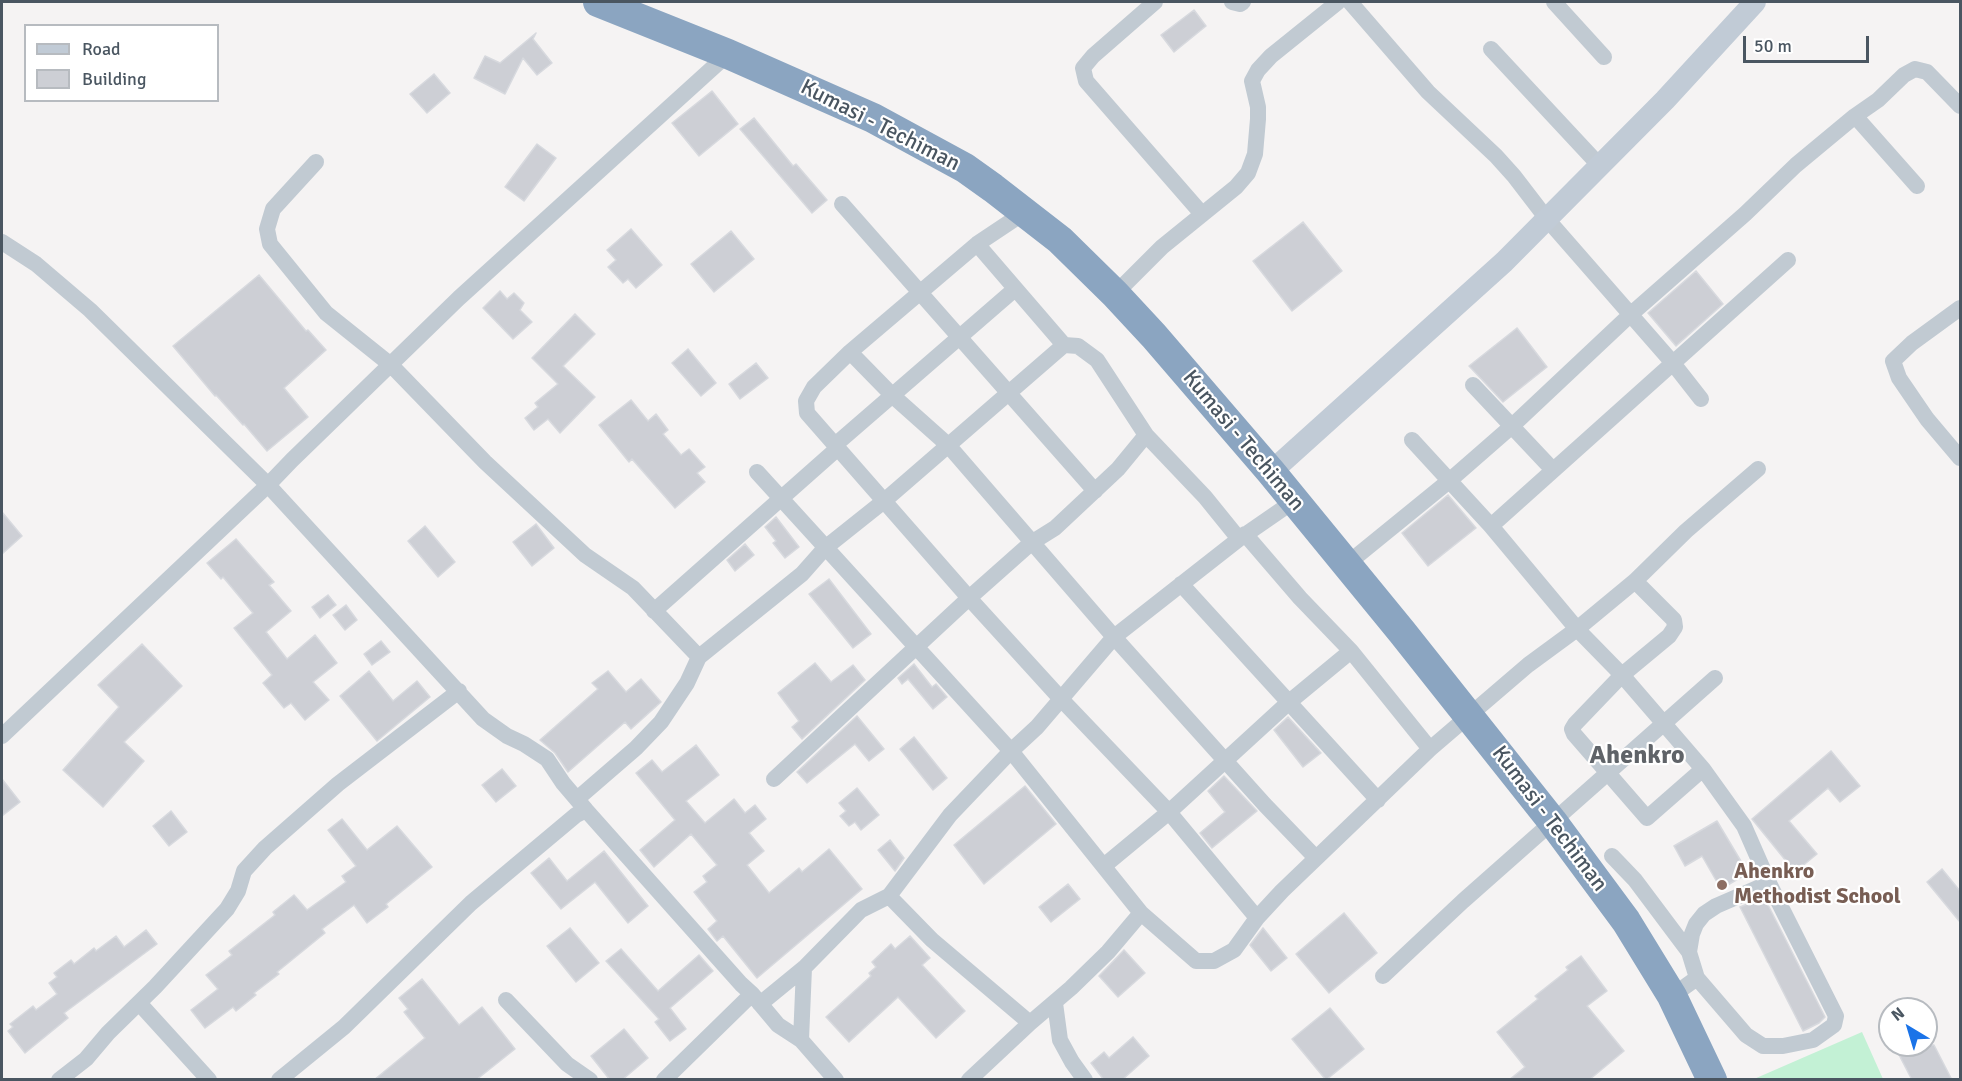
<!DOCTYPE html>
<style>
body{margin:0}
#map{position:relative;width:1962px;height:1081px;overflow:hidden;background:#f5f3f3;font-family:Signika,sans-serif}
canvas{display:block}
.frame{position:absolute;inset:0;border:3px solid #4a5661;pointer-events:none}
.legend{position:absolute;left:24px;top:24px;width:195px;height:78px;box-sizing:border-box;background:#fff;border:2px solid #b7bbc0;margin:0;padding:8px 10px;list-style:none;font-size:18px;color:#4a5661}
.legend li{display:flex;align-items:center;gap:12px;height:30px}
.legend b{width:30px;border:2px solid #b7bbc0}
.north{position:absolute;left:1878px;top:997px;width:60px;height:60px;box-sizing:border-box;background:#fff;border:2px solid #b7bbc0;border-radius:50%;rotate:322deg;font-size:16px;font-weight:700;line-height:24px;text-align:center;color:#4a5661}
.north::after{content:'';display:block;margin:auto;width:21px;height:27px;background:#1a73e8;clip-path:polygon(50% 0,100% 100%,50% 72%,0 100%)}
.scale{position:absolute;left:1743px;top:36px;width:126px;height:27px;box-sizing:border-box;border:3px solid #4a5661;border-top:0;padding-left:8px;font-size:18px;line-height:21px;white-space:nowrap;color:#4a5661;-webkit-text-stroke:4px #fff;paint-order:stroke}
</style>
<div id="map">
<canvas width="1962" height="1081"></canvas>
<div class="frame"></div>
<ul class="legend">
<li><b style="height:8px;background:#c1cbd6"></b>Road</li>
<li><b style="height:16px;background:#cdcfd5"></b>Building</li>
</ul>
<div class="north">N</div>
<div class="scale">50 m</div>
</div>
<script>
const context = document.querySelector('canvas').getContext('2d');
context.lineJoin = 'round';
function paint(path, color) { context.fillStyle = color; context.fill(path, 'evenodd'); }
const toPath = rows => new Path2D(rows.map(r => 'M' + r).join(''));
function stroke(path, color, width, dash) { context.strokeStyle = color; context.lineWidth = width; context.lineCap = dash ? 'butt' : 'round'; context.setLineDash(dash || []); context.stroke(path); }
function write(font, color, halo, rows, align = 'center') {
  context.font = font + ' Signika,sans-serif'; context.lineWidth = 4.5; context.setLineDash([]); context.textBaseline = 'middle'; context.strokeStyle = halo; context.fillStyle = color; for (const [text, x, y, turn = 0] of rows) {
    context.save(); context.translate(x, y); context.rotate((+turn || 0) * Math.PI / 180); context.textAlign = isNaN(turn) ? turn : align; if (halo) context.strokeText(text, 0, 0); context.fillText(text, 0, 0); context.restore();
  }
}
paint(toPath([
 [1862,1032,1883,1079,1754,1079]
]), '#c3f1d5');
const building = toPath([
 [1194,10,1206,26,1174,52,1161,35,1194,10],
 [536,33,533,39,552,63,537,75,523,58,505,94,474,78,485,56,500,63,536,33],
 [434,74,450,93,427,113,410,94,434,74],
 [712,91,738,124,699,156,672,123,712,91],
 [754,118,793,166,796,164,827,200,812,213,740,129,754,118],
 [537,144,556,158,524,201,505,187,537,144],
 [1303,222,1342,271,1292,311,1253,261,1303,222],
 [631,229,662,265,636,288,628,279,623,283,608,267,616,260,607,250,631,229],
 [731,231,754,259,714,292,691,264,731,231],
 [1696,271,1723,304,1676,346,1648,313,1696,271],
 [259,275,306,331,308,330,326,350,284,388,308,417,267,451,244,424,243,425,216,395,215,396,173,346,259,275],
 [500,291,507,299,514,293,524,303,520,310,532,322,513,339,483,308,500,291],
 [575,314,595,334,563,366,595,397,560,433,548,419,534,430,525,418,538,407,535,403,558,384,532,358,575,314],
 [1517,328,1547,367,1503,402,1469,366,1517,328],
 [688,349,716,383,701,396,672,363,688,349],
 [756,363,768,378,740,399,729,384,756,363],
 [631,400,648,421,656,414,668,430,663,434,681,455,689,449,705,467,697,473,705,482,675,508,632,459,629,462,599,425,631,400],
 [1448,495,1476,528,1428,566,1402,533,1448,495],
 [2,512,22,536,2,554,2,512],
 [776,517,799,547,785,558,773,543,776,541,765,527,776,517],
 [536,524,554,548,532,566,513,542,536,524],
 [425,526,455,562,438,577,408,541,425,526],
 [236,539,274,582,269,585,291,611,266,632,287,659,315,635,337,663,313,682,329,700,305,720,291,703,284,708,263,683,272,675,234,628,253,613,223,577,221,579,207,563,236,539],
 [745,544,754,555,735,571,727,560,745,544],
 [829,579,871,634,853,648,809,594,829,579],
 [328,595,336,605,320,618,312,607,328,595],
 [346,605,357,620,345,630,333,615,346,605],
 [381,641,390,652,372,665,364,654,381,641],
 [142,644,182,686,124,742,144,761,103,807,63,770,119,707,98,685,142,644],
 [815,663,831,682,853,665,865,680,802,739,792,727,799,721,778,693,815,663],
 [914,664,932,687,936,684,947,697,933,709,908,679,902,684,898,678,914,664],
 [369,671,393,701,417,681,430,697,377,741,340,696,369,671],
 [608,671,626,692,641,679,661,702,631,729,625,722,568,772,555,753,540,740,598,689,592,683,608,671],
 [857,716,884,749,869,761,855,744,807,783,797,772,857,716],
 [1288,717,1321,753,1303,767,1274,730,1288,717],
 [914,737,947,778,933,790,900,749,914,737],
 [696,745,719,775,686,801,705,823,734,799,745,813,755,805,766,819,749,833,764,851,747,865,769,893,799,868,802,872,829,849,862,889,757,978,723,936,717,941,708,929,717,921,694,892,707,882,703,876,717,865,691,834,654,867,640,850,675,820,636,773,652,760,662,772,696,745],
 [1831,751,1860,786,1840,802,1828,788,1789,821,1817,854,1795,872,1752,819,1831,751],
 [502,769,516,786,496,802,482,785,502,769],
 [1224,776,1257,811,1212,848,1200,833,1225,812,1208,791,1224,776],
 [2,779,20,802,2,816,2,779],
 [1025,786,1056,824,984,884,954,845,1025,786],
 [857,788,879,815,861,830,855,822,849,826,840,816,846,811,839,803,857,788],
 [171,811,187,832,169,846,153,826,171,811],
 [342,819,367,850,397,826,432,867,386,904,388,907,367,923,354,905,322,929,325,933,277,972,279,974,254,993,256,995,236,1011,233,1007,205,1028,191,1010,218,989,206,975,232,955,229,951,275,915,273,912,294,895,307,910,346,882,342,876,356,866,328,830,342,819],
 [1717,821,1748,873,1721,889,1702,856,1685,866,1674,846,1717,821],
 [890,840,904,858,895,871,878,850,890,840],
 [604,851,648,906,628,923,595,882,561,909,531,873,549,858,567,881,604,851],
 [1942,869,1960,891,1960,922,1927,882,1942,869],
 [1068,884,1080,899,1051,922,1039,907,1068,884],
 [1764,897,1825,1017,1819,1023,1803,1031,1740,907,1764,897],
 [1344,913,1377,953,1329,993,1296,954,1344,913],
 [570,928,599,963,576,982,547,946,570,928],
 [1263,928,1287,958,1271,971,1250,945,1263,928],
 [146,930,157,944,64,1013,68,1018,25,1053,8,1031,13,1027,10,1024,33,1006,36,1010,57,994,49,983,57,977,54,973,71,960,74,964,94,948,96,951,116,936,124,947,146,930],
 [910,936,930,958,922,965,965,1011,936,1038,898,997,849,1042,826,1017,871,976,869,973,876,967,872,962,891,944,895,949,910,936],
 [621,949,658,991,699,955,713,971,670,1008,686,1029,670,1041,655,1022,659,1019,606,961,621,949],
 [1124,950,1145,973,1118,997,1099,976,1124,950],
 [1581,956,1607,991,1587,1006,1624,1051,1589,1080,1509,1080,1525,1067,1497,1032,1538,999,1535,996,1568,970,1566,967,1581,956],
 [422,979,459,1025,482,1007,515,1049,476,1080,374,1080,425,1038,404,1012,408,1009,399,998,422,979],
 [1330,1008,1364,1049,1326,1080,1292,1039,1330,1008],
 [624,1029,648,1058,622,1080,610,1080,591,1056,624,1029],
 [1133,1037,1149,1056,1122,1080,1104,1080,1091,1063,1104,1052,1109,1058,1133,1037],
 [1904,1045,1934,1045,1952,1080,1912,1080,1896,1049,1904,1045]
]);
paint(building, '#cdcfd5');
stroke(building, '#d7d9de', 1.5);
stroke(toPath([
 [1155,2,1093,56,1083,68,1086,81,1202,214],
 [1232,2,1240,4,1243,2],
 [1350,2,1428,92,1496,156,1514,176,1547,219,1672,362,1701,399],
 [1554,2,1604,57],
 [1491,49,1600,166],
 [1855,116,1917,186],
 [316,162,273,209,267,229,270,244,326,313,391,365,485,462,585,555,633,588,699,657,802,574,825,548,884,501,1064,345,1078,346,1097,360,1146,435,1205,497,1239,539],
 [842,204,1095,491],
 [1025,212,977,244,850,352,814,387,806,401,807,413,969,598,1061,699,1169,812,1257,918],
 [2,242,36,264,90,310,268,485,483,719,507,736,524,744,547,759,563,783,586,810,741,984,752,994,778,1025,801,1040,836,1080],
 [977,244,1064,345],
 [1115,294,1162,247,1236,187,1248,173,1255,154,1258,119,1258,107,1252,81,1258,70,1271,56,1338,2],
 [1960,308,1912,343,1893,361,1899,378,1927,419,1960,458],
 [850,352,893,396,948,445,1114,637,1265,805,1316,858],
 [1473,385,1553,470],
 [1412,440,1491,526,1577,629,1622,675,1703,769,1744,826,1769,883,1836,1016,1834,1025,1813,1040,1783,1046,1763,1046,1746,1035,1697,978],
 [835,445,1015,289],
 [757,472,1011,751,1141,913,1196,961,1214,961,1234,950,1257,918,1282,891,1430,749,1528,665,1577,629,1635,581,1686,531,1758,469],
 [1491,526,1788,260],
 [1245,534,1300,598,1351,651,1430,749],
 [1347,564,1449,481,1512,426,1630,315,1745,214,1796,165,1855,116,1878,100,1904,75,1915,69,1927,72,1960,106],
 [1635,581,1674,620,1675,627,1669,636,1622,675,1575,724,1572,729,1574,734,1647,818,1703,769],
 [1181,584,1378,800],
 [654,611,838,448],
 [2,736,268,485,292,460,459,298,728,54],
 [774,779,969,598,1031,543,1055,528,1118,469,1146,435],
 [577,799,636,748,661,722,687,683,699,657],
 [1612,856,1635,880,1689,952],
 [1105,865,1169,812,1288,703,1351,651],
 [889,896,932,940,1030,1023],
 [1383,976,1463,901,1715,678],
 [1672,996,1697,978,1689,952,1692,934,1696,924,1704,914,1716,906,1769,883],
 [506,1000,567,1064,590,1080],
 [139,1003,209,1080],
 [1055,1003,1060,1040,1072,1062,1085,1080],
 [760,1004,804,968,861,910,889,896,950,815,1011,751,1037,727,1114,637,1239,539,1294,501],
 [801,1040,804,968],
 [59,1080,86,1059,108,1033,155,987,227,909,238,891,244,871,265,848,338,784,459,691],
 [279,1080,344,1027,471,903,576,815,586,810],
 [664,1080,752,994],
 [969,1080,1030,1023,1071,988,1108,952,1141,913]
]), '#c1cad2', 16);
stroke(toPath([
 [1271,472,1504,262,1665,100,1755,2]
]), '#c1cbd6', 22);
stroke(toPath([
 [598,2,728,54,873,118,965,168,993,188,1060,240,1115,294,1154,336,1271,472,1402,632,1552,821,1626,921,1672,996,1712,1080]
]), '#8ba5c1', 30);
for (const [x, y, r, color] of [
 [1722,885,6,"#8d6e63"]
]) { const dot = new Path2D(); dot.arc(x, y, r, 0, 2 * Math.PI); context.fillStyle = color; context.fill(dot); stroke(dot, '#fff', 2); }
write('22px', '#4a5661', '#fff', [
 ["Kumasi - Techiman",880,126,27],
 ["Kumasi - Techiman",1243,441,50],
 ["Kumasi - Techiman",1549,819,53]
]);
write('bold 22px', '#785e54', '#fff', [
 ["Ahenkro",1734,872],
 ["Methodist School",1734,897]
], 'left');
write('bold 26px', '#5f6368', '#fff', [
 ["Ahenkro",1637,756]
]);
</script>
